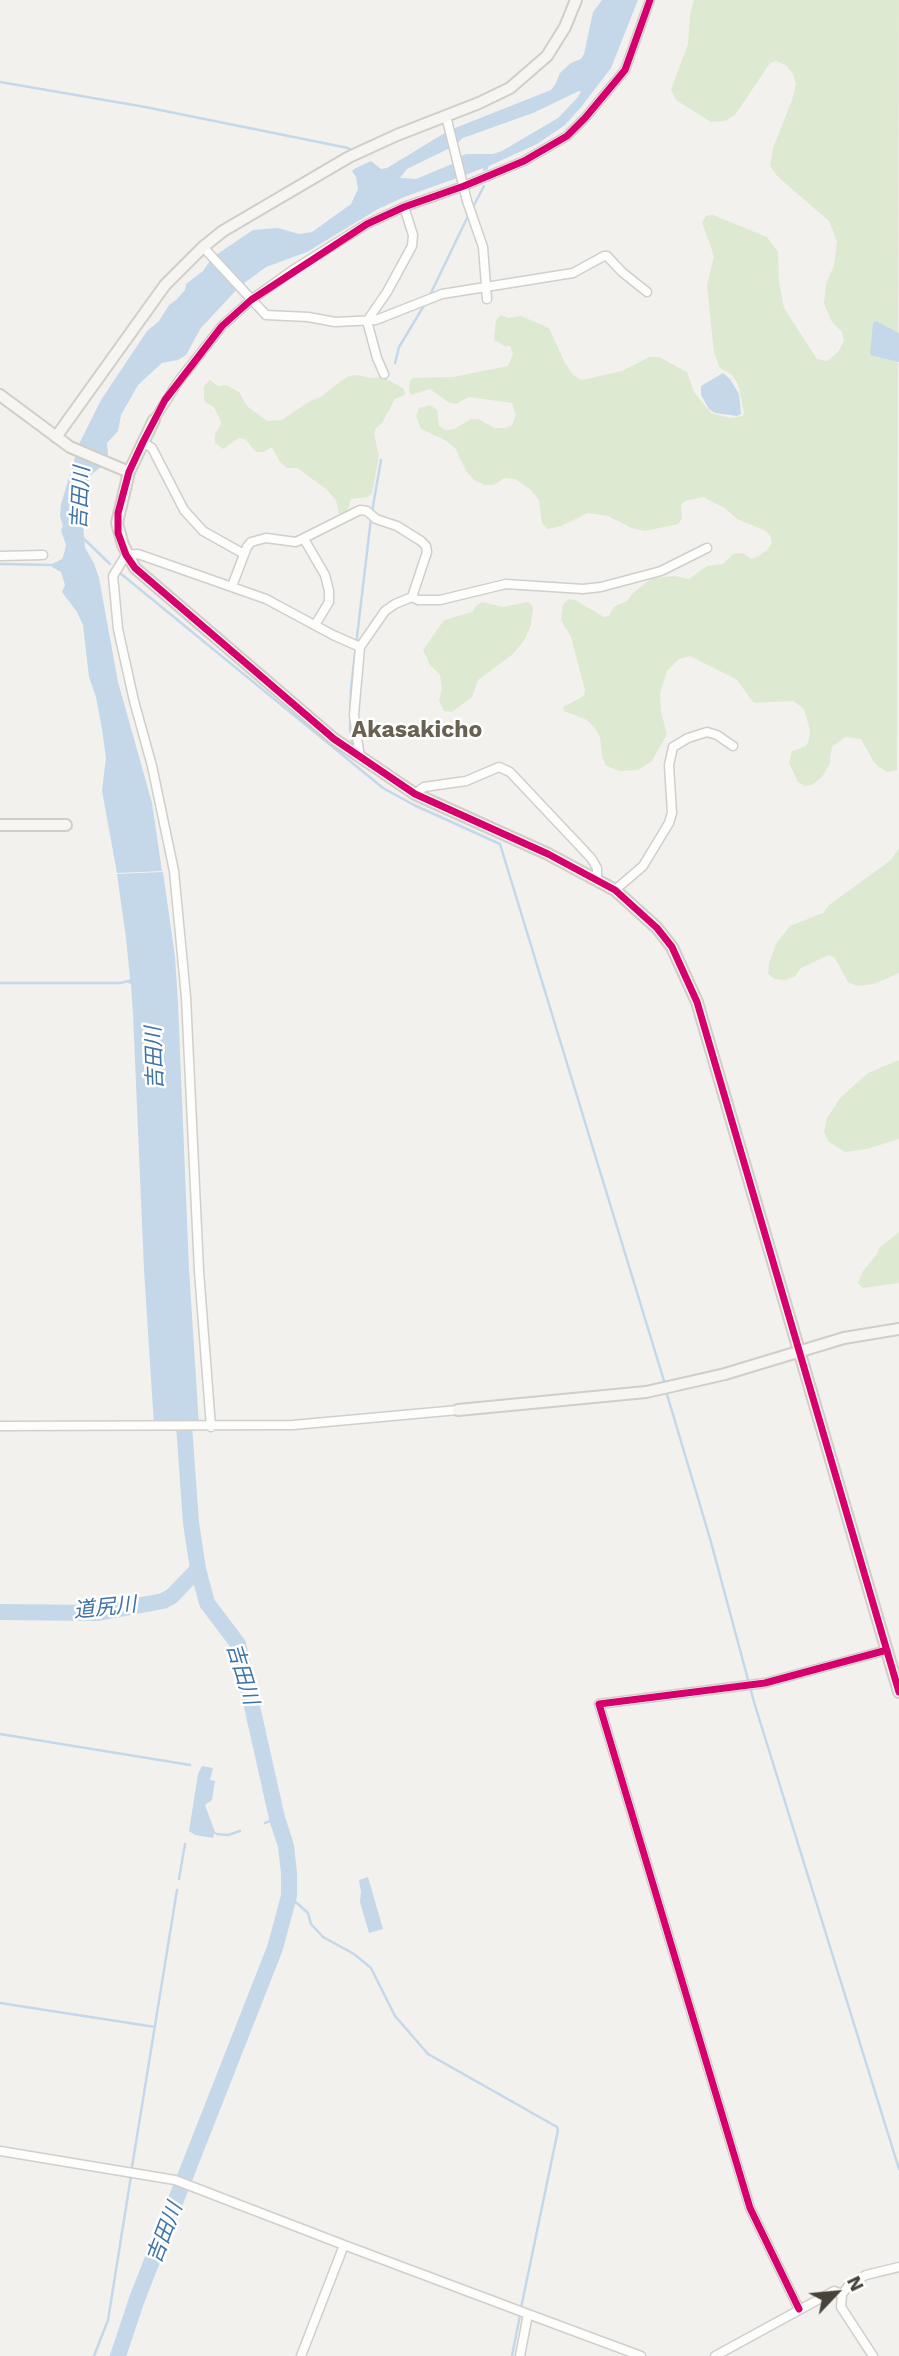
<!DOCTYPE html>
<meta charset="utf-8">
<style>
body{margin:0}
#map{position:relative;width:899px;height:2356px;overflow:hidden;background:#f2f1ee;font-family:"Work Sans",sans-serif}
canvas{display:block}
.north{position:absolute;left:801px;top:2258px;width:70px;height:70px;-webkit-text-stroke:5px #fff;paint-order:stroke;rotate:64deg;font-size:19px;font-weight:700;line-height:28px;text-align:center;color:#47433a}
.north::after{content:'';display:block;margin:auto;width:24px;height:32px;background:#47433a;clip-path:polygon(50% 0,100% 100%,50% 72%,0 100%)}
</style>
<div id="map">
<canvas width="899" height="2356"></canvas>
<div class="north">N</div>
</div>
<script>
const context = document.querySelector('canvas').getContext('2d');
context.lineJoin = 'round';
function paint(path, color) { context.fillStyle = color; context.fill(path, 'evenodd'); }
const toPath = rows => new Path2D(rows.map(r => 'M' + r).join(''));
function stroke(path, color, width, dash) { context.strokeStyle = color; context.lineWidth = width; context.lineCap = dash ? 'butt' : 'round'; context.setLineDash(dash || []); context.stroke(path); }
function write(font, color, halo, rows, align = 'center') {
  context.font = font + ' "Work Sans","Noto Sans JP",sans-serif'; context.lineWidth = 5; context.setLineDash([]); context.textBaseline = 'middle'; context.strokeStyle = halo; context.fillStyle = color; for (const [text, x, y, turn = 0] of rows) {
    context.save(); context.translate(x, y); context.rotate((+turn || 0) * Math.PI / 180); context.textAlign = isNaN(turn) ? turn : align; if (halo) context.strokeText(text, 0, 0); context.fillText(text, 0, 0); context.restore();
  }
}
paint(toPath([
 [694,0,899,0,897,770,887,772,879,767,874,762,861,739,845,737,832,747,829,765,822,777,812,785,805,786,798,782,789,763,792,751,806,746,809,740,810,730,804,709,793,701,754,703,736,679,690,656,679,659,667,671,660,694,661,712,667,734,652,761,638,770,620,771,606,766,602,756,600,737,594,727,587,720,564,711,563,707,584,696,585,690,571,637,561,620,563,604,569,599,575,600,604,617,609,616,614,607,627,601,633,593,652,578,675,576,689,579,707,566,723,564,733,554,743,553,751,559,759,556,768,549,772,542,770,535,764,530,737,519,725,508,703,497,685,501,681,505,682,519,678,524,669,526,645,531,632,528,608,516,588,513,561,526,548,529,542,523,539,500,530,489,515,479,504,478,494,485,485,485,474,480,466,471,455,448,445,440,421,429,416,416,419,408,430,405,437,410,439,426,446,430,454,429,471,419,478,419,495,428,506,428,512,425,516,415,512,403,469,397,456,404,448,402,430,389,411,395,409,390,410,381,413,378,453,377,508,366,513,354,510,346,505,346,494,340,496,320,501,315,508,318,521,316,549,328,565,363,573,375,582,380,622,371,649,357,659,357,687,372,694,392,711,413,730,418,743,416,744,412,738,384,732,375,720,368,714,353,707,286,714,256,702,222,706,216,713,215,767,237,778,252,779,282,784,308,817,359,827,361,838,352,844,341,842,332,832,322,824,304,826,284,834,265,837,241,829,221,778,177,770,166,773,148,792,100,796,84,793,74,786,65,776,61,770,63,735,115,725,121,711,122,676,100,671,89,688,44,690,14],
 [358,375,370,378,383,377,404,389,405,395,395,399,382,423,376,428,374,434,379,456,372,493,368,497,351,499,346,515,339,514,336,500,326,489,303,472,297,468,287,468,280,462,272,447,263,452,256,452,245,439,239,438,223,449,215,443,215,434,221,424,220,419,214,407,206,403,204,398,204,386,210,380,218,386,226,385,239,392,247,406,267,421,282,420,310,401,321,397,341,381,349,376],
 [482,602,503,607,528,602,533,607,531,625,525,639,513,654,478,680,472,697,452,712,444,711,439,700,442,688,440,675,430,665,423,650,444,620,472,612,476,606],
 [899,848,899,973,874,984,858,986,848,982,835,958,829,955,801,968,795,976,785,980,775,979,768,974,769,963,776,944,790,926,823,913,829,905,891,860],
 [899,1060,899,1139,867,1149,845,1152,829,1142,824,1132,827,1118,841,1097,868,1073],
 [899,1232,899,1283,863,1288,858,1283,863,1271,877,1254,879,1248]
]), '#dee9d1');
paint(toPath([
 [602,0,638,0,611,68,582,106,565,125,537,144,489,166,487,170,483,171,483,168,463,176,459,160,461,156,466,154,493,154,502,151,558,118,577,98,581,92,579,91,533,113,463,138,454,146,450,130,551,90,556,83,560,73,571,63,581,59,584,54,593,12],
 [448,131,452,147,407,169,400,178,416,179,457,162,460,177,404,197,378,209,307,252,266,267,240,286,213,257,253,230,278,228,299,234,312,232,351,204,358,189,356,177,352,171,354,169,371,161,381,169,387,168],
 [212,258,239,287,201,328,186,355,178,360,162,363,138,385,121,415,118,431,107,443,108,454,106,460,77,448,101,400,147,331,159,321,169,305,176,300,185,290,186,284,203,271],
 [876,321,899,333,899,362,870,355,873,323],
 [723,373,730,379,739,394,741,414,737,416,715,413,709,409,701,395,701,386],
 [77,451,102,466,91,475,86,487,82,514,85,548,94,563,99,578,118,682,152,803,162,871,117,873,102,791,106,758,102,729,96,697,89,677,83,625,77,612,62,592,65,585,61,572,52,567,52,564,62,559,64,554,66,545,61,530,63,526,60,516,61,504],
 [163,872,175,957,178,1003,189,1269,199,1425,154,1425,144,1270,133,1014,131,984,128,983,130,978,126,938,117,874],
 [202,1766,213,1768,210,1780,215,1781,212,1800,205,1805,215,1832,219,1834,214,1834,213,1838,195,1835,189,1831,198,1774],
 [368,1877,383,1929,369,1933,360,1902,361,1892,359,1880]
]), '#c4d8ea');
stroke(toPath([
 [0,82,145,107,348,148,353,152],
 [473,207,484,186],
 [430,295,468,216],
 [395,363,399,347,425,304],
 [372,512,381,460],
 [82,537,110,564],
 [0,564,53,565],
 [120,573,383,788,414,805,500,844,665,1384],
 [353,748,350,729,351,688,371,518],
 [0,983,120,983,129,981],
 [666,1391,711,1542,754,1702,899,2169],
 [0,1734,190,1765],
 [265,1823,277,1818],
 [217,1834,228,1835,240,1831],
 [179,1879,185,1844],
 [289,1896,308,1913,311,1924,323,1937,354,1954,371,1968,395,2016,428,2054,557,2127,558,2130,521,2308],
 [0,2003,155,2027],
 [132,2167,177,1890],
 [94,2356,108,2320,131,2176],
 [512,2356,520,2315]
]), '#c4d8ea', 2.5);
stroke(toPath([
 [0,1612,98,1613,163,1601,172,1596,198,1569],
 [118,2356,137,2299,275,1948,289,1896,289,1873,286,1846,277,1818,238,1644,207,1603,198,1569,191,1523,183,1411]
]), '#c4d8ea', 16);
const street = toPath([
 [446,116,467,201,483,247,487,299],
 [203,247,266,315,308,317,335,322,376,320,442,294,573,273,604,256,607,256,622,272,647,292],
 [384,374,377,358,367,321,387,292,412,246,413,235,404,207],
 [154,420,178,382,222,326,251,300,293,270,367,224,404,207,464,186,524,161,567,136,585,118,625,70,650,0],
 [143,442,152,448,184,510,203,531,244,554],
 [304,539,325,575,329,591,329,602,315,625],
 [0,556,43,555],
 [232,586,247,547,251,542,266,538,296,542,360,510,367,511,376,519,397,526,421,541,426,546,427,552,412,597,395,604,385,611,360,647],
 [412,597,418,600,440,600,506,584,583,589,601,587,661,571,707,548],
 [415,794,424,787,466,781,499,767,510,772,591,858,597,868,597,879],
 [615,890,643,866,669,823,672,813,669,765,673,747,688,738,707,732,717,735,733,746],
 [0,1426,293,1425,458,1410],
 [211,1427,199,1271,186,997,174,871,152,766,134,701,118,629,113,576,126,555,138,554,266,599,333,635,360,647,354,715,360,758],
 [0,2151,175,2180,344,2245,301,2356],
 [344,2245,528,2314],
 [799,2309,750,2208,599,1704,765,1683,887,1650],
 [520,2356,528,2314,641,2356],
 [715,2356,834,2291,842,2294],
 [873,2356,841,2307,842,2294,850,2284,866,2275,899,2267]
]);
const secondary = toPath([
 [0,395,70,447,129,472],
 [154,420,129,472,117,523,123,545,135,568,334,739,415,794,548,854,615,890,657,928,672,947,697,1002,899,1692],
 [56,437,165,285,203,247,223,231,349,157,397,135,479,103,510,88,547,56,565,27,576,0],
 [0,825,66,825],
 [458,1410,646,1392,725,1374,844,1338,899,1329]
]);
stroke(street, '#d0cfcb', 11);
stroke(secondary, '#d0cec6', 14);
stroke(street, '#fdfdfc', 8);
stroke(secondary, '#f6f5f1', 10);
stroke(toPath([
 [650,0,625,70,585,118,567,136,524,161,464,186,404,207,367,224,251,300,222,326,165,400,143,442,129,472,118,513,118,533,126,555,135,568,334,739,415,794,548,854,615,890,657,928,672,947,697,1002,899,1692],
 [799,2309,750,2208,599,1704,765,1683,887,1650]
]), '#d6006c', 7);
write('italic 21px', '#4074a7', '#fff', [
 ["吉田川",81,498,-87],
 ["吉田川",155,1058,-92],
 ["道尻川",105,1608,-6],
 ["吉田川",242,1674,73],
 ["吉田川",165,2233,-69]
]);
write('bold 23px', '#696253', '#fff', [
 ["Akasakicho",417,730]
]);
</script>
